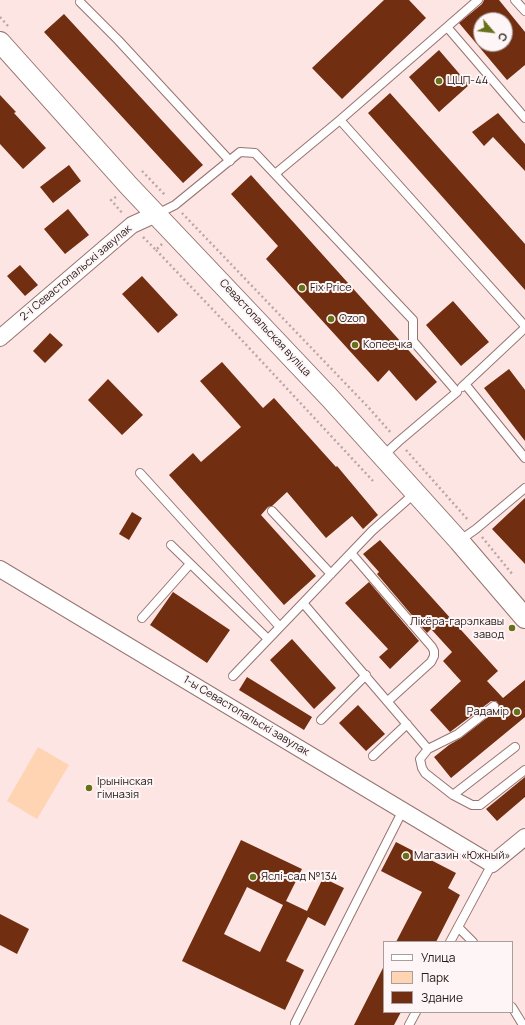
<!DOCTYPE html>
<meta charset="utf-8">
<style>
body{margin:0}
#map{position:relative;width:525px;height:1025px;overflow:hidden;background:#fde5e3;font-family:Manrope,sans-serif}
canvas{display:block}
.legend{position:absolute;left:383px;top:941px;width:130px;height:72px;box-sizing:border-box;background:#fef6f6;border:1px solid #a89e9e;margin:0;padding:5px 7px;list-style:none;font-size:12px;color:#271a19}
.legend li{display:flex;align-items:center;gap:8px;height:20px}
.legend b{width:20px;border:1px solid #a89e9e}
.north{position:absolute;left:473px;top:12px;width:40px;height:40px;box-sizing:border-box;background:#fef6f6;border:1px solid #a89e9e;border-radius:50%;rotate:118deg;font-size:11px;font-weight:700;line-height:16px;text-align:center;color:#271a19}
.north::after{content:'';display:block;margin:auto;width:14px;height:18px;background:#687119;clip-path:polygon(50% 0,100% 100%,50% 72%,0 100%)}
</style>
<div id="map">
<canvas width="525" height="1025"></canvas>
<ul class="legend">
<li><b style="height:5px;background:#fff"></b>Улица</li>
<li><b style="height:11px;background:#fed4b3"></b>Парк</li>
<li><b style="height:11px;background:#712e10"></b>Здание</li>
</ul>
<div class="north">С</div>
</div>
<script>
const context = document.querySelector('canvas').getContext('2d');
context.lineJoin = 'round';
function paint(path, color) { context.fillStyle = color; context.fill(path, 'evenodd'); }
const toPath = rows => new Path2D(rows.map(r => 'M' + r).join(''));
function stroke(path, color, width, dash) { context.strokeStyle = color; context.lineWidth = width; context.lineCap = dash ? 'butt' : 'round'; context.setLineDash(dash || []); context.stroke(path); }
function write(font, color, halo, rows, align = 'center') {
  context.font = font + ' Manrope,sans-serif'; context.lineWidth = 4; context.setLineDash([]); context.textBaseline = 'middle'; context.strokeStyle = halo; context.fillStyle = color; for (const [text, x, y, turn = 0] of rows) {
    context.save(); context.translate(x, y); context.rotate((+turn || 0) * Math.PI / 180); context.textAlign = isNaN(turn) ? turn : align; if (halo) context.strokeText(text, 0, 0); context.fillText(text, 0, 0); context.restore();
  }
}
paint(toPath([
 [38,747,69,765,37,819,7,801]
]), '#fed4b3');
paint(toPath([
 [384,0,409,0,426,18,342,99,312,68],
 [484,0,499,0,525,32,525,65,507,80,459,23,482,4],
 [481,20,505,20,505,44,481,44],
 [64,14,203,165,183,183,44,32],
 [439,50,469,85,439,112,409,77],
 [390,93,525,244,525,290,368,113],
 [0,95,16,112,14,113,46,148,23,169,0,144],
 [498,113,525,144,525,171,493,137,484,146,472,132],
 [69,165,81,181,53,203,40,187],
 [251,175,437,382,416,401,389,370,378,382,266,259,278,246,231,194],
 [68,209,89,235,65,254,44,229],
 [20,265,38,285,25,296,7,276],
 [142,276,178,315,158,333,122,294],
 [453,301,489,342,461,366,426,325],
 [50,333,63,345,45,363,33,351],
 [222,362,263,408,274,398,336,467,337,466,378,515,363,529,352,516,326,538,287,492,272,506,268,507,261,515,316,576,284,605,169,475,193,453,201,462,241,427,200,381],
 [509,369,525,390,525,441,484,388],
 [108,379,143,415,122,435,88,400],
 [525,498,525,564,492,529],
 [132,512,142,518,129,540,119,534],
 [380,540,498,671,487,681,503,698,525,680,525,717,451,778,434,757,449,745,461,738,497,710,499,705,496,701,491,701,450,732,430,710,461,681,443,661,452,652,431,629,427,633,377,574,379,572,363,554],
 [369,582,419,641,390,669,379,657,388,649,345,603],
 [173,592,230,630,207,663,150,625],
 [292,639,336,688,314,709,270,660],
 [247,677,312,717,304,730,239,690],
 [358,705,385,734,366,751,339,723],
 [525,777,525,797,497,821,486,809],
 [241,840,302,869,286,901,307,911,323,878,344,888,325,926,308,917,286,961,304,970,285,1010,182,961],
 [247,887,283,905,260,952,224,934],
 [396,842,456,873,448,888,460,895,436,942,396,942,422,892,381,871],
 [0,914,29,929,17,954,0,945],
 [384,966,384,1012,401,1012,394,1025,354,1025]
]), '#712e10');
const service = toPath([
 [478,0,447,27,525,118],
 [515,0,525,11],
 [80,2,118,40,230,161],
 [340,120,525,326],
 [275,174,340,120,447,27],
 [157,214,175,205,240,152,255,153,413,320,413,341,457,392,398,442,383,456],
 [465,384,525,458],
 [462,387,525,328],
 [140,473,280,627],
 [272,511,331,574],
 [459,541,476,529,525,488],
 [171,545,268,639],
 [351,553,432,647,434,651,434,656,431,662,388,701],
 [303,603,428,749,420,759,422,768,425,773,453,795,472,805,480,805,525,770],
 [142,618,190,564],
 [233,676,372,531,415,493],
 [321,720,366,675],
 [428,749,458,734,494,706],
 [373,756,407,724],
 [453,795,515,747],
 [458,927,473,942],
 [450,942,492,864],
 [512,1007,523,1025],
 [295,1023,403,810],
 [409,1025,416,1012]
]);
const minor = toPath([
 [0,338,132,225,156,214],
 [0,569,492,864,525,837]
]);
const tertiary = toPath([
 [0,42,129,186,329,397,459,541,525,618]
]);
stroke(service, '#967471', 10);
stroke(minor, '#967471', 18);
stroke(tertiary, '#967471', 22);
stroke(toPath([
 [0,17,8,26],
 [142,171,166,196],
 [116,197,111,200,123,214],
 [182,213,369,408,392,434],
 [143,237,156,250,162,244],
 [156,250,238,336,373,481],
 [406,450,469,521],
 [482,537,513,575]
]), '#bba6a5', 2.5, [2, 3]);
stroke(service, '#fff', 8);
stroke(minor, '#fff', 16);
stroke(tertiary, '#fff', 20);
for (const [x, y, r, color] of [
 [439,81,4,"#687119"],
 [302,288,4,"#687119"],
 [331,319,4,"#687119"],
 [355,345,4,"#687119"],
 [512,628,4,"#687119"],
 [517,712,4,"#687119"],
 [89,788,4,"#687119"],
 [406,856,4,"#687119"],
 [253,877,4,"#687119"]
]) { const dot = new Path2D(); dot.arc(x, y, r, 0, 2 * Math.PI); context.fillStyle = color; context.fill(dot); stroke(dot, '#fef6f6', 1.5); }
write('11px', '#271a19', '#fef6f6', [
 ["ЦЦП-44",447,81],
 ["Fix Price",310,288],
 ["Ozon",339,319],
 ["Копеечка",363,345],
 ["Лікёра-гарэлкавы",504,622,"right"],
 ["завод",504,635,"right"],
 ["Радамір",509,712,"right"],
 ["Ірынінская",97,782],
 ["гімназія",97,795],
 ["Магазин «Южный»",414,856],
 ["Яслі-сад №134",261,877]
], 'left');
write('11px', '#271a19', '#fef6f6', [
 ["2-і Севастопальскі завулак",76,273,-40],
 ["Севастопальская вуліца",265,328,47],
 ["1-ы Севастопальскі завулак",246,716,31]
]);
</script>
